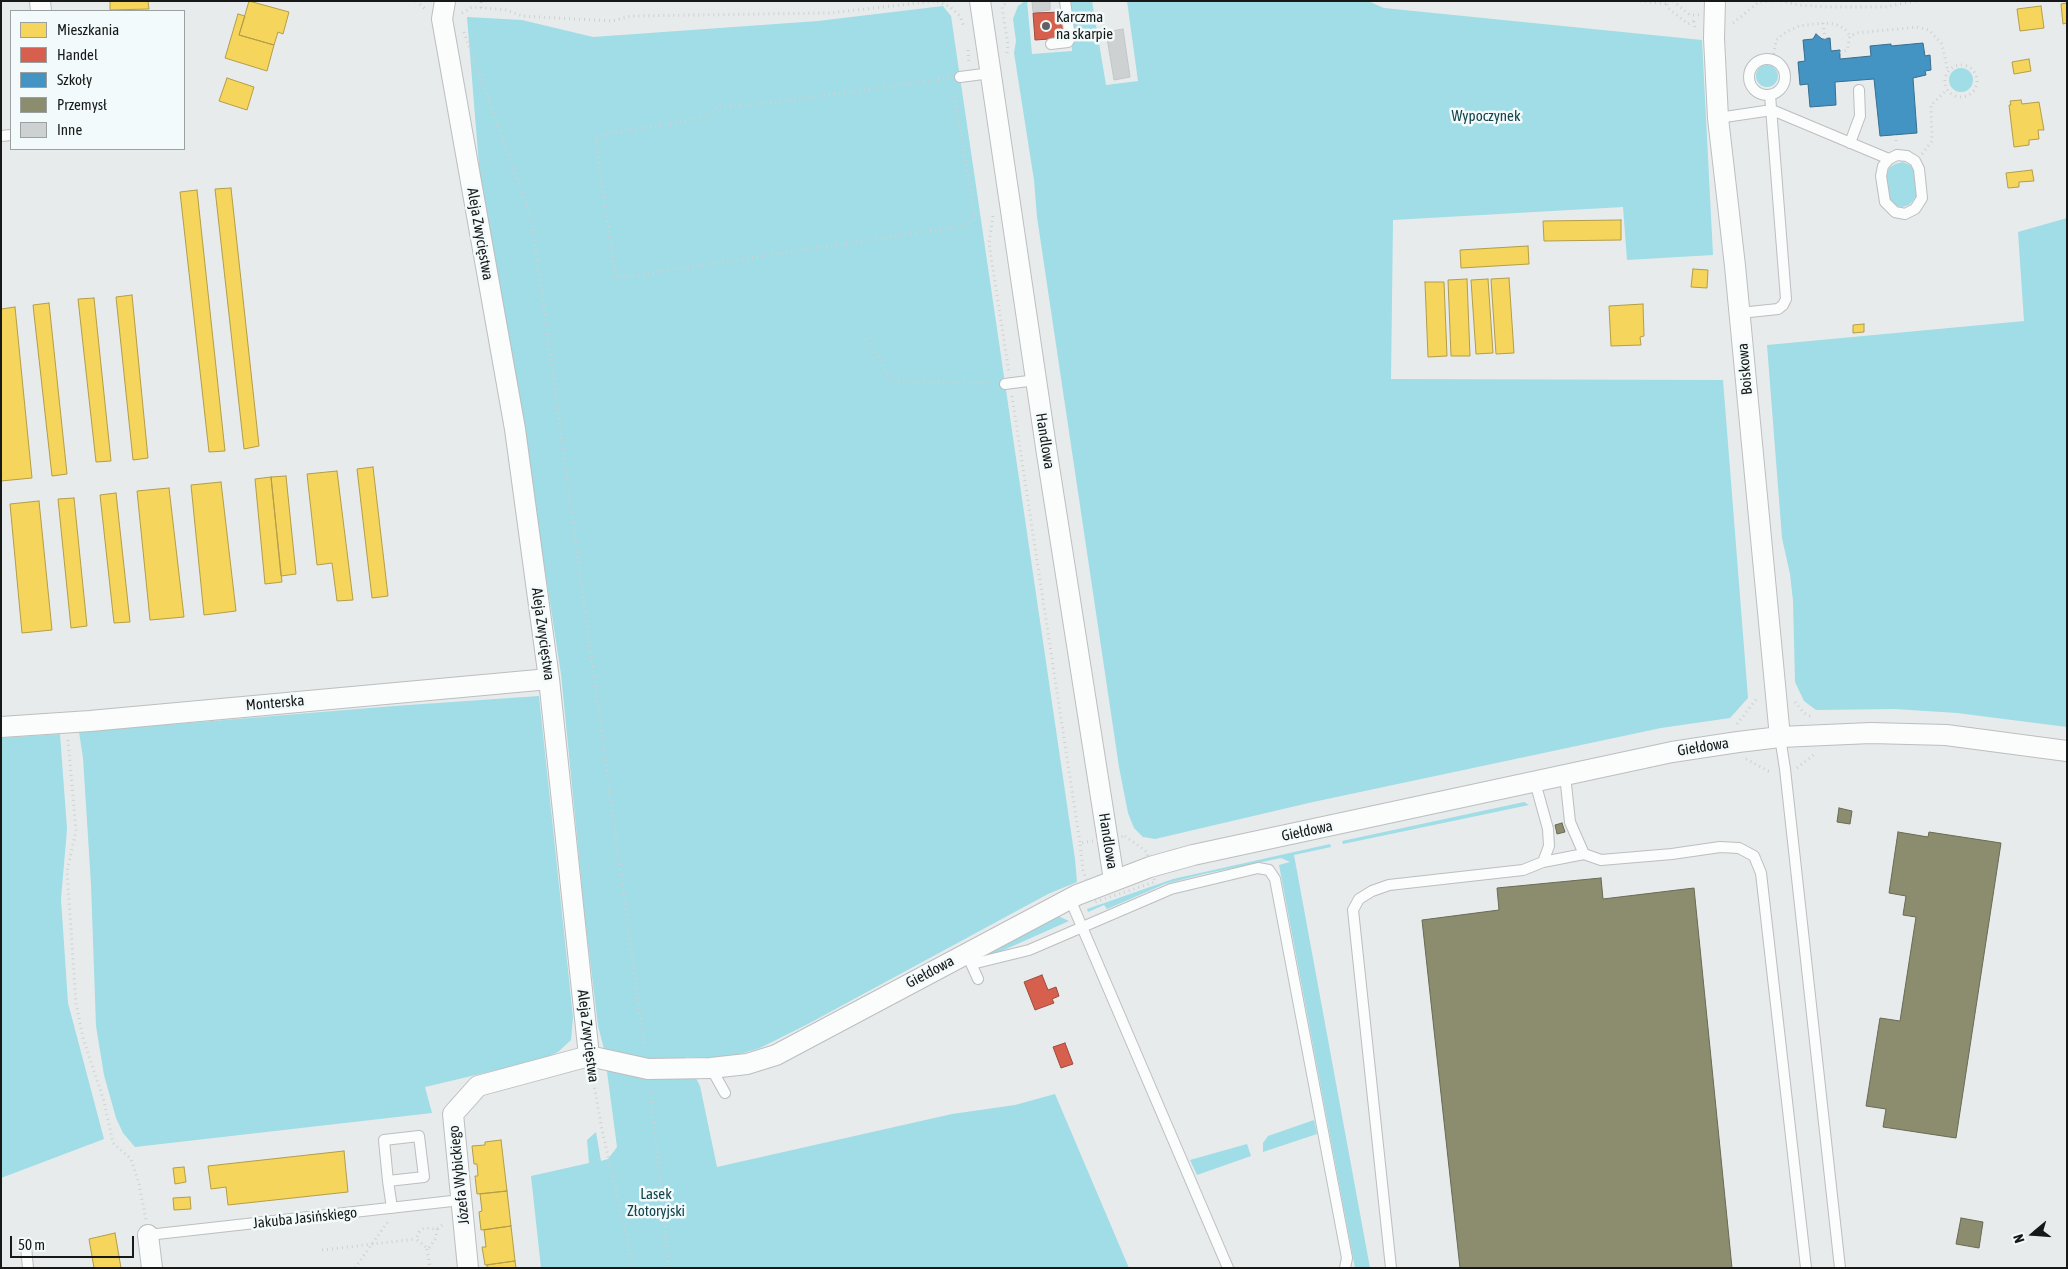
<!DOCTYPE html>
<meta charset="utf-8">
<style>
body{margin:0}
#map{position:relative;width:2068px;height:1269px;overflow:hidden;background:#e7ebec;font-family:"Asap Condensed",sans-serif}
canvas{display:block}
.frame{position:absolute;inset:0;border:2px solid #171919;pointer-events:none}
.legend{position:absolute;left:10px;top:10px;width:175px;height:140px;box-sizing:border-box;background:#f3fafb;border:1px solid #9ba0a1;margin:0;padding:6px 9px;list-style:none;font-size:15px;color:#171919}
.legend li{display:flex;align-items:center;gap:10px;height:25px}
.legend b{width:25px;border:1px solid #9ba0a1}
.north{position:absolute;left:2008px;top:1209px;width:50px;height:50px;-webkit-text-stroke:4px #f3fafb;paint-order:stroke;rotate:252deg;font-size:14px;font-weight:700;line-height:20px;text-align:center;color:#171919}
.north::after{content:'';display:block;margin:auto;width:18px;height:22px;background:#171919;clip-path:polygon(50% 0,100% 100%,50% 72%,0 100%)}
.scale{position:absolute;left:10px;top:1236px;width:124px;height:22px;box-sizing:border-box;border:2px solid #171919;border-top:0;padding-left:6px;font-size:15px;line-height:18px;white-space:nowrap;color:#171919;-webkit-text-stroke:4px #f3fafb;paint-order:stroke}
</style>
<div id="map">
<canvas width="2068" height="1269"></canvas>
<div class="frame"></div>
<ul class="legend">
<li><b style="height:14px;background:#f6d55c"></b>Mieszkania</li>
<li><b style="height:14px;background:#d6604d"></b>Handel</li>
<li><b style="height:14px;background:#4393c3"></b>Szkoły</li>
<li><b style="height:14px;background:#8c8c6e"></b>Przemysł</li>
<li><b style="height:14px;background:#ced1d2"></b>Inne</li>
</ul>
<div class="north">N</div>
<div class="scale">50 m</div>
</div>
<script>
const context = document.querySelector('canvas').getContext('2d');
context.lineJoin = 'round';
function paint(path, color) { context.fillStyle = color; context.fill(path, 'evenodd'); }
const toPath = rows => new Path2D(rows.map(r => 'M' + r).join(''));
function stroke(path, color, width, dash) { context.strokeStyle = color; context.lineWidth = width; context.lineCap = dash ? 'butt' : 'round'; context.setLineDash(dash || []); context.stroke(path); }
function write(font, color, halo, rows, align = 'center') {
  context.font = font + ' "Asap Condensed",sans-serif'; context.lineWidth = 5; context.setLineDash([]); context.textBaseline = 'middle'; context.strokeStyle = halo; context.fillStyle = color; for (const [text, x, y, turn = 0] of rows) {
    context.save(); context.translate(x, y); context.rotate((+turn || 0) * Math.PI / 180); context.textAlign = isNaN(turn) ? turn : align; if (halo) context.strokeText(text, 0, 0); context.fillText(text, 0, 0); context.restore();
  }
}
paint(toPath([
 [1025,1,1027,1,1032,54,1072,51,1071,1,1092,1,1106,85,1138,81,1127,1,1368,1,1384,8,1702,40,1713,255,1627,260,1623,207,1393,220,1391,379,1723,380,1748,698,1730,718,1661,728,1313,802,1155,839,1143,837,1134,828,1128,813,1119,767,1037,217,1034,180,1014,53,1016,41,1013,19,1018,6],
 [943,6,951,16,1075,859,1077,882,1048,894,806,1025,760,1048,740,1054,715,1058,685,1057,700,1086,717,1167,952,1114,1015,1105,1055,1094,1129,1268,541,1268,531,1176,589,1163,587,1140,596,1132,601,1161,608,1159,617,1147,604,1049,598,1026,585,918,561,674,509,336,480,178,467,17,522,20,593,37,818,21],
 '1756 76a11 11 0 1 1 22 0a11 11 0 1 1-22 0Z',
 '1949 80a12 12 0 1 1 24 0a12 12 0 1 1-24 0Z',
 [1903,162,1910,165,1915,172,1918,195,1909,205,1902,207,1896,206,1891,202,1887,194,1886,178,1889,168,1895,164],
 [2067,218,2067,727,1957,713,1895,709,1816,710,1804,701,1795,682,1793,601,1790,574,1782,538,1767,345,2024,321,2018,232],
 [539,696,573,1017,571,1040,558,1052,543,1059,425,1087,432,1113,135,1147,123,1133,116,1118,104,1075,96,1026,91,884,83,758,79,732,394,706],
 [60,734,67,829,61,899,68,1003,104,1139,1,1178,1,738],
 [1524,802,1529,805,1343,844,1342,841],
 [1330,844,1331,847,1294,855,1370,1268,1355,1268,1279,865,1290,862,1281,858,1204,874,1165,884,1107,909,1104,905,1088,912,1087,909,1173,879],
 [1058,916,1069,921,986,958,982,955],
 [1314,1120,1317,1134,1263,1152,1263,1143,1268,1136],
 [1247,1144,1251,1156,1197,1175,1190,1160]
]), '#a0dde6');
const homes = toPath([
 [110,1,148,1,149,9,110,10,110,1],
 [249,1,289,12,283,34,278,32,274,45,239,35,249,1],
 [2067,3,2067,23,2063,24,2061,4,2067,3],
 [2041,6,2044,28,2020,31,2017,9,2041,6],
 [238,14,245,16,239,35,274,45,267,71,225,58,238,14],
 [2029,59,2031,71,2014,74,2012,62,2029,59],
 [227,78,254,87,247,110,219,101,227,78],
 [2021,100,2022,104,2039,102,2044,130,2038,130,2039,139,2029,140,2029,145,2014,147,2009,105,2011,105,2010,101,2021,100],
 [2032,170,2034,181,2019,182,2019,187,2008,188,2006,173,2032,170],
 [231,188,259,446,244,449,215,189,231,188],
 [197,190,225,451,209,452,180,192,197,190],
 [1621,220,1621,240,1544,241,1543,221,1621,220],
 [1528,246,1529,264,1461,268,1460,250,1528,246],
 [1693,269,1708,270,1707,288,1691,287,1693,269],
 [1509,278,1514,353,1496,354,1491,279,1509,278],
 [1467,279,1470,356,1451,356,1448,280,1467,279],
 [1488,279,1493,353,1476,354,1471,280,1488,279],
 [1425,282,1444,282,1447,356,1428,357,1425,282],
 [132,295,148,458,133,460,116,297,132,295],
 [94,298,111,461,96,462,78,299,94,298],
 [49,303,67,474,52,476,33,305,49,303],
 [1643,304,1644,336,1640,337,1641,345,1611,346,1609,306,1643,304],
 [15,307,32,478,1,481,1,309,15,307],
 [1864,324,1864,332,1853,333,1853,325,1864,324],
 [373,467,388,596,372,598,357,469,373,467],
 [337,471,353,600,337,601,332,563,317,565,307,474,337,471],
 [286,476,296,574,281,576,271,477,286,476],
 [271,477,282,582,265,584,255,479,271,477],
 [221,482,236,611,204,615,191,485,221,482],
 [169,488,184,617,150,620,137,491,169,488],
 [116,493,130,622,114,623,100,495,116,493],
 [74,498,87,626,71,628,58,499,74,498],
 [39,501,52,630,22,633,10,504,39,501],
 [501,1140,507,1191,477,1194,475,1176,478,1176,477,1164,474,1164,472,1146,485,1145,485,1142,501,1140],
 [344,1151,348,1192,228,1205,226,1187,211,1189,208,1166,344,1151],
 [184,1167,186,1182,175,1184,173,1168,184,1167],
 [507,1191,511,1226,481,1230,479,1212,482,1211,480,1194,507,1191],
 [190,1197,191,1209,174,1210,173,1198,190,1197],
 [511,1226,515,1261,485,1265,482,1247,486,1247,484,1230,511,1226],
 [115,1233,121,1268,94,1268,89,1239,115,1233],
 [515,1261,516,1268,487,1268,487,1265,515,1261]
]);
paint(homes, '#f6d55c');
stroke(homes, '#b39d48', 1);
const shops = toPath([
 [1063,12,1064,38,1035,40,1033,13,1063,12],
 [1042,975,1048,990,1056,987,1059,996,1052,999,1054,1003,1035,1010,1024,982,1042,975],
 [1065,1043,1073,1064,1061,1068,1053,1047,1065,1043]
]);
paint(shops, '#d6604d');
stroke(shops, '#9d4b3d', 1);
const schools = toPath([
 [1816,34,1822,39,1830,38,1831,51,1840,50,1840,59,1871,56,1870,46,1891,44,1891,46,1923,43,1925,56,1930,55,1931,70,1925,71,1926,75,1913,78,1917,133,1880,136,1874,79,1835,82,1836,105,1810,107,1808,84,1800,85,1798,62,1805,61,1803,40,1813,39,1816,34]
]);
paint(schools, '#4393c3');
stroke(schools, '#366e90', 1);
const industry = toPath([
 [1839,808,1852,811,1850,824,1837,822,1839,808],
 [1562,823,1565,832,1557,834,1555,825,1562,823],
 [1898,832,1928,837,1929,832,2001,843,1956,1138,1883,1127,1886,1109,1866,1106,1880,1018,1900,1021,1916,917,1903,915,1906,896,1889,893,1898,832],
 [1601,878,1603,899,1694,888,1732,1268,1460,1268,1422,920,1499,910,1497,888,1601,878],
 [1961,1218,1983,1222,1979,1248,1956,1244,1961,1218]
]);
paint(industry, '#8c8c6e');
stroke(industry, '#696a54', 1);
const building = toPath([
 [1032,1,1050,1,1050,10,1033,12,1032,1],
 [1123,29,1130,77,1114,80,1106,32,1123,29]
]);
paint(building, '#ced1d2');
stroke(building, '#c3c6c6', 1);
const lane = toPath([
 [1051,44,1068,42,1070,38,1065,1],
 '1749 77a18 18 0 1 1 36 0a18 18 0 1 1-36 0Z',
 [960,77,991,73],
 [1718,118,1772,110,1889,159],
 [1,136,11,135],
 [1850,143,1860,116,1859,90],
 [1897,155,1907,156,1915,161,1919,169,1922,198,1915,209,1905,214,1895,212,1885,202,1881,176,1883,166,1889,159,1897,155],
 [1740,313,1778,309,1783,305,1786,299,1770,95],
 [1005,384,1036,380],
 [1780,737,1785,769,1840,1268],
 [1565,775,1570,822,1584,854,1601,860,1672,854,1720,847,1739,848,1754,856,1761,873,1806,1268],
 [1543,862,1584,854],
 [1070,899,1228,1268],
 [969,959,978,979],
 [972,964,1029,950,1171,889,1258,868,1269,870,1275,879,1347,1258,1345,1268],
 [711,1068,725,1093],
 [388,1181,424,1177,419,1136,384,1140,388,1181,392,1208],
 [148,1235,461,1200],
 [26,1247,28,1268],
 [1391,1268,1353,910,1359,899,1372,891,1389,885,1523,870,1543,862,1549,846,1548,829,1535,782]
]);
const street = toPath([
 [40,1,41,11],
 [445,1,442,19,515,429,549,679,589,1056],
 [980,1,1047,454,1114,880],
 [1715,1,1714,38,1718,118,1735,266,1780,737],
 [1,727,90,721,549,679],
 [148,1235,152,1268],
 [468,1268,453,1114,478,1086,589,1056,648,1069,711,1068,747,1064,776,1055,1077,895,1150,867,1193,855,1672,752,1738,742,1780,737,1871,733,1946,735,2067,751]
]);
stroke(lane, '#bcbebf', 12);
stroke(street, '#bcbebf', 22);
stroke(toPath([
 [416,1,425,9],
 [1640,1,1667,4],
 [1673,1,1690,15,1699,15],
 [1781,1,1798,5,1829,7,1885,7,1916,1],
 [1667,4,1668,8,1688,24,1694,21],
 [481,8,481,1],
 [462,13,472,7,506,10,522,16,612,21,631,16,830,13,936,1,950,7,960,16,964,27],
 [1694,21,1695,28],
 [1733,23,1759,2,1775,1],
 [464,32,532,220,645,1051],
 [1825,39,1823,23,1835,24,1845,29,1850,36],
 [968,50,969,64],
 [1007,53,1008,45,1002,7,1008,1],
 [1840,53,1847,50,1850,36,1857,33,1917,27,1929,30,1942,44,1948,72],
 [1773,59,1776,40,1786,32,1799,26,1823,23],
 '1945 81a16 16 0 1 1 32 0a16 16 0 1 1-32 0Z',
 [949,78,760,104,717,107,706,118,610,133,597,137,598,160,616,278,963,226,973,220,974,212,953,87],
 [1896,135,1896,142],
 [1922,154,1932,141,1931,105,1947,90],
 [993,216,989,243,1009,373],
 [867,339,891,380,908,382,994,383],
 [1012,396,1080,843],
 [1795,702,1804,713,1812,717],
 [1737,724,1758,697],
 [68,740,76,831,67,871,76,1003,83,1038,104,1101,113,1143,131,1159,139,1184,146,1220],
 [1746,759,1768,771,1773,771],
 [1797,768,1816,753],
 [1125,836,1147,852,1155,882,1095,902,1083,871,1080,843,1125,836],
 [592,1073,602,1130,634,1268],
 [650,1087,669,1268],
 [437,1229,436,1238,429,1248,427,1248,416,1239,419,1232,424,1228,437,1229,445,1223],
 [427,1249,430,1268],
 [322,1250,416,1239],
 [355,1268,389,1220]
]), '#cfd1d1', 3, [1, 4]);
stroke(lane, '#fbfcfc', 10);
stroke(street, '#fbfcfc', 20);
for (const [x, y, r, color] of [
 [1046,26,5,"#606263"]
]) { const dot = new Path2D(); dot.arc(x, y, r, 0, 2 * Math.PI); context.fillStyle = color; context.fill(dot); stroke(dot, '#f3fafb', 2); }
write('15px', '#171919', '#f3fafb', [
 ["Karczma",1056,17],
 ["na skarpie",1056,34]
], 'left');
write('15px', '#12444b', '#f3fafb', [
 ["Wypoczynek",1486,116],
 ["Lasek",656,1194],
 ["Złotoryjski",656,1211]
]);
write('15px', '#171919', '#f3fafb', [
 ["Aleja Zwycięstwa",480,234,80],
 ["Boiskowa",1745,369,-95],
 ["Handlowa",1045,441,81],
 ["Aleja Zwycięstwa",543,634,82],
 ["Monterska",275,703,-5],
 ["Giełdowa",1703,747,-9],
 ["Giełdowa",1307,831,-12],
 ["Handlowa",1108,841,81],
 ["Giełdowa",930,972,-28],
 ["Aleja Zwycięstwa",588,1036,83],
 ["Józefa Wybickiego",459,1175,-96],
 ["Jakuba Jasińskiego",305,1218,-6]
]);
</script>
